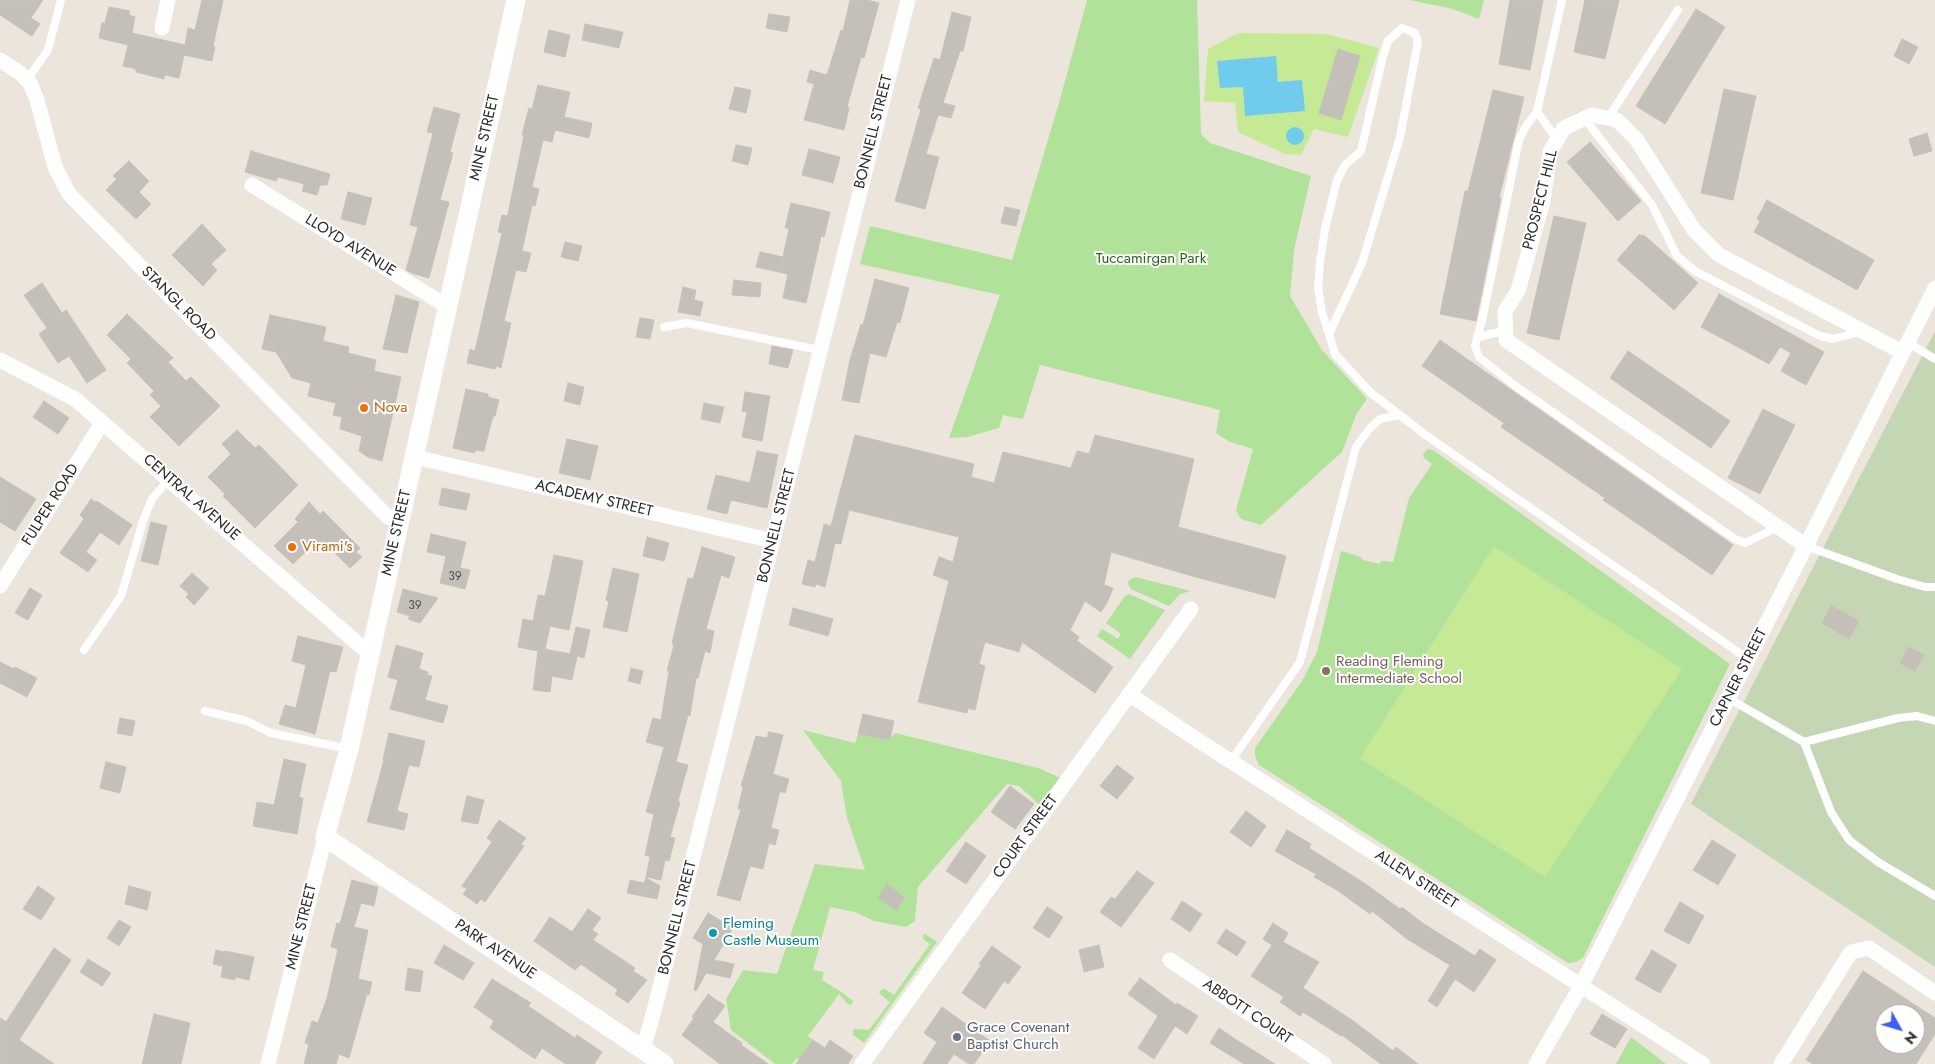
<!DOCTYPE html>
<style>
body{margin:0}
#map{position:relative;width:1935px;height:1064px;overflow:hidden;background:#ece5dc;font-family:Jost,sans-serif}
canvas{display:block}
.north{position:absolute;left:1875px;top:1004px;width:50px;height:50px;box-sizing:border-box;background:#fff;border:1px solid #aaa;border-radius:50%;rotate:129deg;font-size:14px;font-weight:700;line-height:20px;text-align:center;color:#2a2a2a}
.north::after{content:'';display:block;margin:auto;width:18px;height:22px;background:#3e5ff7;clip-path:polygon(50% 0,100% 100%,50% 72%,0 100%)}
</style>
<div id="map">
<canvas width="1935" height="1064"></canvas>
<div class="north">N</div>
</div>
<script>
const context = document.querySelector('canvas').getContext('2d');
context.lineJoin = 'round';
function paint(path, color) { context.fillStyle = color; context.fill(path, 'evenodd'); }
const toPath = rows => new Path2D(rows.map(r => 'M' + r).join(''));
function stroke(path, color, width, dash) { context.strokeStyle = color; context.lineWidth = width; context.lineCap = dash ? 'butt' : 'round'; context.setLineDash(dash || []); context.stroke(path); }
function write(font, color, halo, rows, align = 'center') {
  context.font = font + ' Jost,sans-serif'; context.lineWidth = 4; context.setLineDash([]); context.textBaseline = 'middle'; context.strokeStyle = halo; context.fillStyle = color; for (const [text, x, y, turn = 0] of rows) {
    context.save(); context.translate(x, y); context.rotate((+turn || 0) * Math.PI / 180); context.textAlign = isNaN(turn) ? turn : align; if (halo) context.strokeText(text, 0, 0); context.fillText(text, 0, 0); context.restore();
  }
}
paint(toPath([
 [1087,0,1197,0,1201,134,1210,143,1311,176,1294,250,1290,296,1322,350,1367,399,1357,413,1342,452,1261,525,1241,519,1236,510,1253,449,1230,442,1216,433,1220,410,1040,365,1023,419,1003,415,999,428,967,437,949,438,1000,295,860,264,870,226,1012,260,1059,103],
 [1409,0,1484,0,1479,19,1453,9],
 [1428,449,1433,450,1730,664,1583,958,1576,962,1568,963,1259,765,1255,756,1255,748,1302,681,1317,652,1341,551,1361,557,1363,560,1380,564,1381,561,1384,561,1393,562,1409,498,1432,464,1424,458,1423,454],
 [1135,577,1191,591,1180,594,1169,606,1131,589,1128,584,1129,580],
 [1129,594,1165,610,1130,659,1097,636,1102,629,1118,639,1121,634,1106,623,1125,596],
 [803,730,855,743,858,734,889,740,895,733,1038,768,1065,780,1045,810,1019,786,1007,784,918,887,915,921,906,927,874,921,855,912,830,907,813,970,824,972,822,980,840,991,853,1001,852,1004,849,1005,839,994,808,1036,813,1040,799,1060,796,1058,792,1064,775,1064,731,1030,726,999,743,970,777,974,815,864,865,870,847,818,841,781],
 [925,934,937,942,864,1043,853,1035,853,1031,855,1029,869,1030,890,1002,879,993,881,990,885,989,894,995,930,944,923,939,923,935],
 [1631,1037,1666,1064,1616,1064]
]), '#b1e299');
paint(toPath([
 [1935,331,1935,967,1691,804]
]), '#c4d6b4');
paint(toPath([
 [1238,33,1327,34,1379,48,1348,137,1314,129,1301,155,1285,154,1238,132,1235,103,1204,101,1208,49],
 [1494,546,1682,669,1545,877,1360,758]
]), '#c5e995');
paint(toPath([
 [1276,56,1278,82,1302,80,1305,111,1245,116,1243,87,1220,88,1217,61],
 '1286 136a9 9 0 1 1 18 0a9 9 0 1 1-18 0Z'
]), '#71cbed');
const building = toPath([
 [0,0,43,0,31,18,40,24,32,36,0,15,0,0],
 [202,0,223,0,213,46,215,47,212,61,184,55,179,78,165,75,164,79,136,72,136,69,123,66,128,45,99,38,102,23,105,23,109,7,130,11,129,15,135,17,132,33,185,45,188,28,195,30,202,0],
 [850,0,867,0,879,3,864,58,861,57,847,107,849,108,844,130,804,120,814,84,807,82,810,70,827,75,841,30,843,31,850,0],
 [1510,0,1543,0,1530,70,1499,64,1510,0],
 [1585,0,1619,0,1605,59,1574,52,1585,0],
 [1696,9,1725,27,1665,124,1636,106,1696,9],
 [952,12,971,17,963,51,960,51,943,103,955,106,951,118,938,115,926,154,939,157,925,209,895,201,921,109,918,108,934,58,940,60,952,12],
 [769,14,790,17,787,32,766,28,769,14],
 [585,24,623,32,619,48,582,40,585,24],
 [549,30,570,35,565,57,544,52,549,30],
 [1902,39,1918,47,1909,64,1894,56,1902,39],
 [1338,49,1360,56,1341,120,1319,113,1338,49],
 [538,85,570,92,564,117,592,123,589,138,555,130,552,142,543,140,532,187,539,189,535,206,532,205,522,251,531,253,526,272,516,270,504,321,511,323,501,368,496,366,495,369,467,363,470,349,475,351,502,233,498,232,502,215,506,216,508,214,524,135,522,135,529,108,532,109,538,85],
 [735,87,751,90,746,113,729,109,735,87],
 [1724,89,1756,96,1733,200,1701,193,1724,89],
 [1493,90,1524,97,1499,198,1501,198,1476,321,1440,314,1465,191,1468,191,1493,90],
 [434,107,460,114,450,152,453,153,440,200,449,202,429,278,412,273,406,270,418,227,410,225,433,133,427,132,434,107],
 [1927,133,1932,151,1914,156,1909,139,1927,133],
 [1590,142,1641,201,1618,221,1567,162,1590,142],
 [736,145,752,148,748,165,732,161,736,145],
 [809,149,840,157,833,183,802,175,809,149],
 [251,151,330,174,327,185,320,185,317,195,302,191,304,184,278,177,276,181,245,172,251,151],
 [129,161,149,181,139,192,151,204,136,219,106,190,117,179,113,176,129,161],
 [348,192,372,198,365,225,341,219,348,192],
 [1767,200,1874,260,1857,290,1754,232,1760,221,1757,219,1767,200],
 [791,203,830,212,824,237,821,236,806,303,783,298,788,274,756,267,760,252,783,257,789,229,785,228,791,203],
 [1005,207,1020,210,1016,226,1001,223,1005,207],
 [1554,216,1586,223,1559,340,1527,333,1554,216],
 [202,224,226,250,211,264,217,270,203,286,172,255,202,224],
 [1639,235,1645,236,1698,283,1674,310,1617,260,1639,235],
 [565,242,582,246,578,261,561,257,565,242],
 [875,279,909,288,900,323,897,322,886,357,870,353,859,403,842,400,850,360,861,324,863,325,875,279],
 [734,280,761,283,760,297,732,295,734,280],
 [42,283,62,313,66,310,106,370,87,383,69,356,58,363,39,334,47,328,24,295,42,283],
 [683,287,696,290,694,300,703,302,700,316,678,312,683,287],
 [1719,294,1824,352,1806,385,1781,371,1791,353,1780,347,1769,364,1701,327,1719,294],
 [396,295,419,302,407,353,383,349,396,295],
 [127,314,173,358,168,362,186,381,191,377,220,406,179,446,150,417,161,406,150,395,154,391,127,363,131,359,107,335,127,314],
 [270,315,326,327,323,341,349,347,348,353,376,360,374,371,401,377,382,461,368,457,359,451,362,436,340,429,342,417,333,415,336,403,308,396,311,383,292,378,276,352,262,349,270,315],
 [640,318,654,320,650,339,636,337,640,318],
 [1440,340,1733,545,1712,575,1603,500,1605,498,1501,427,1504,423,1422,366,1440,340],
 [772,346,793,350,788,368,769,364,772,346],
 [1628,351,1730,421,1711,448,1610,378,1628,351],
 [568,383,584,387,580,405,564,401,568,383],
 [466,389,488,394,488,397,499,400,495,416,493,416,484,451,475,450,475,453,453,448,466,389],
 [745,392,770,396,762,441,742,437,747,412,742,411,745,392],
 [44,401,69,418,58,434,33,417,44,401],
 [704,403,724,407,720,423,701,419,704,403],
 [1763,409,1795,425,1760,494,1728,478,1763,409],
 [237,430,255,448,259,445,298,485,255,528,223,496,225,494,208,477,231,454,222,444,237,430],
 [855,435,974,464,971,477,994,483,1003,452,1071,468,1077,451,1089,454,1095,435,1194,459,1178,527,1286,556,1275,598,1192,576,1111,552,1104,585,1113,588,1107,603,1101,612,1085,601,1070,630,1079,637,1077,641,1113,667,1095,693,1022,642,1019,652,985,642,979,664,985,666,975,710,968,708,967,713,918,702,949,581,933,575,939,557,953,562,959,537,849,510,841,544,835,543,825,587,816,584,815,587,802,584,808,560,815,562,824,524,831,526,855,435],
 [567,439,598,446,590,480,559,473,567,439],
 [757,451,778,455,767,508,731,500,727,514,707,509,716,475,750,483,757,451],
 [0,477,36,499,15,531,0,522,0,477],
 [442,488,470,494,466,510,439,505,442,488],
 [91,499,95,502,97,501,132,525,119,545,100,532,86,552,97,560,88,572,60,553,84,519,80,515,91,499],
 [309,502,320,514,323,511,360,548,356,552,362,557,350,568,327,545,324,547,317,541,293,564,274,546,298,522,295,519,309,502],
 [151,522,167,526,158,565,141,561,151,522],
 [431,534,466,542,460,568,470,570,465,589,440,583,446,556,427,552,431,534],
 [647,537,669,543,664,561,643,556,647,537],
 [702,547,735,557,729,578,721,575,706,629,714,631,710,653,705,651,698,678,696,678,690,716,688,715,676,762,688,765,678,801,680,802,670,837,675,838,669,861,665,860,661,880,646,877,650,857,645,855,654,814,646,812,664,747,646,742,653,718,661,720,669,671,667,671,674,645,672,644,680,609,688,578,693,579,702,547],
 [554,555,583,561,569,630,550,626,545,649,570,654,576,627,590,630,584,658,577,656,572,680,552,676,550,692,533,690,538,651,518,647,523,619,533,621,538,595,545,596,554,555],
 [613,568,639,574,627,632,603,627,609,601,606,600,613,568],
 [192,573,209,588,194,605,186,597,189,594,180,586,192,573],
 [30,588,42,595,28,620,15,613,30,588],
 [403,589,438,598,420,623,408,619,410,616,397,612,403,589],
 [1831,606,1859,621,1849,639,1822,623,1831,606],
 [793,608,833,619,828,636,789,625,793,608],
 [298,636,343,647,336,672,330,671,315,734,279,724,285,705,296,708,306,665,292,661,298,636],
 [396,645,423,653,419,669,428,672,427,675,432,676,425,700,448,706,443,723,390,709,398,680,388,677,396,645],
 [1909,647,1924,655,1915,671,1900,663,1909,647],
 [0,662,14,669,15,667,37,678,27,697,0,683,0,662],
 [631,668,643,671,640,684,628,681,631,668],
 [863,714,894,721,890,740,858,734,863,714],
 [120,718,135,721,132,736,117,733,120,718],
 [769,732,783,735,773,774,789,779,785,793,780,791,771,828,779,830,775,845,769,843,763,869,750,866,740,901,717,895,741,809,738,809,743,787,741,786,756,736,767,738,769,732],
 [389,733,425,741,419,767,409,765,397,811,408,814,404,830,367,822,384,760,383,759,389,733],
 [284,759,306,764,299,797,303,798,297,834,253,826,257,802,274,805,284,759],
 [106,762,126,767,120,793,100,788,106,762],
 [1117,765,1134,778,1117,799,1100,786,1117,765],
 [1010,786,1034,804,1015,829,991,812,1010,786],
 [467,796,484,800,478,824,461,821,467,796],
 [1246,811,1266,826,1251,847,1230,832,1246,811],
 [499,820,526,838,521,844,524,846,485,902,481,899,477,904,463,894,467,889,462,886,492,842,487,838,499,820],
 [1287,830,1311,844,1309,848,1367,885,1400,909,1402,907,1424,924,1475,956,1480,949,1496,960,1474,992,1455,979,1437,1007,1428,1001,1450,965,1407,939,1372,911,1370,914,1337,890,1314,877,1316,874,1275,851,1287,830],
 [1712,840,1736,855,1718,885,1693,870,1712,840],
 [966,842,986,856,966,884,946,871,966,842],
 [1137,871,1154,883,1121,927,1100,912,1111,897,1115,899,1137,871],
 [646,878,660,886,657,899,627,893,630,880,644,883,646,878],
 [352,880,378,887,374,906,361,903,354,927,368,930,358,979,372,982,369,995,367,994,349,1058,339,1054,336,1064,304,1064,309,1044,305,1043,312,1021,318,1023,327,998,338,949,331,947,337,923,340,924,352,880],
 [887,884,905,898,896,911,878,897,887,884],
 [38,886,55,898,41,920,23,909,38,886],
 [129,886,151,892,147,910,125,904,129,886],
 [1182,901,1202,914,1190,932,1171,919,1182,901],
 [1680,902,1704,916,1689,944,1664,931,1680,902],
 [1047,907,1063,917,1049,938,1033,928,1047,907],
 [588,909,601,918,592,930,598,934,593,940,635,968,633,971,647,980,628,1003,615,994,618,990,581,964,575,970,534,941,550,917,572,932,588,909],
 [708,913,733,928,714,960,734,964,730,978,706,973,696,991,694,990,703,944,693,938,708,913],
 [119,920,131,927,119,946,107,938,119,920],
 [1273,923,1288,933,1283,942,1319,962,1303,988,1352,1020,1393,1051,1396,1047,1418,1064,1381,1064,1342,1035,1341,1036,1303,1012,1300,1016,1280,1002,1284,997,1251,976,1272,945,1263,939,1273,923],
 [1226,929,1246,942,1237,956,1217,943,1226,929],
 [444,945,474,963,463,980,434,963,444,945],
 [1099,945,1104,967,1084,972,1079,950,1099,945],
 [992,946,1021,967,1008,984,1004,981,985,1009,962,993,981,965,979,964,992,946],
 [54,948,71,960,19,1040,54,1064,0,1064,0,1018,6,1022,54,948],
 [216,950,224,952,225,951,254,957,249,980,235,977,235,980,221,977,223,966,213,964,216,950],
 [1652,950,1677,965,1660,993,1635,979,1652,950],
 [88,959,111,973,102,986,80,972,88,959],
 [408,968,423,971,420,992,405,990,408,968],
 [1863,971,1935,1018,1935,1034,1916,1064,1813,1064,1806,1060,1863,971],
 [1885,1014,1915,1014,1915,1044,1885,1044,1885,1014],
 [1140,978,1176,1005,1177,1003,1198,1016,1187,1034,1175,1026,1154,1059,1138,1048,1158,1016,1128,994,1140,978],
 [492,979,531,1003,528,1006,575,1038,577,1035,602,1052,594,1064,566,1064,542,1048,535,1059,490,1028,494,1021,474,1007,492,979],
 [708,994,725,1006,713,1022,742,1043,741,1045,768,1064,720,1064,682,1035,694,1018,692,1017,708,994],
 [942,1007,990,1041,974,1064,969,1064,954,1054,947,1064,923,1064,937,1042,924,1033,942,1007],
 [154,1014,190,1023,181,1064,142,1064,154,1014],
 [1602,1014,1627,1029,1615,1048,1590,1034,1602,1014],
 [1219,1028,1238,1041,1275,1064,1244,1064,1210,1043,1219,1028],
 [813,1040,825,1048,830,1040,853,1056,848,1064,796,1064,813,1040]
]);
paint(building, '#c4bfb8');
stroke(building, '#c7c1b6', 1);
stroke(toPath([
 [27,80,48,50,61,0],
 [1537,112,1526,126,1519,140,1483,316,1475,346,1479,357,1514,385,1735,539,1745,543,1778,527],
 [1584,118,1652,205,1677,256,1695,271,1820,336,1833,339,1860,332],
 [1608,118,1678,10],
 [1557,139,1537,112,1562,0],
 [664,327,687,323,819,350],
 [1329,334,1322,312,1318,288,1320,262,1325,229,1337,180,1345,165,1361,151,1383,56,1388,41,1402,28,1415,33,1418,42,1400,137,1362,263,1329,334,1335,354,1370,392,1427,436,1748,659],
 [1477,337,1505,331],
 [1907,342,1935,359],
 [1806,546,1897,579,1925,587,1935,587],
 [84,650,121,596,143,521,152,499,169,479],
 [1728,698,1804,742,1831,812,1849,840,1878,862,1935,896],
 [205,711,247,721,271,733,349,749],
 [1804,742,1898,718,1917,716,1935,721],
 [1231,761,1300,662,1356,447,1370,428,1380,419,1399,415]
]), '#fff', 8);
stroke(toPath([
 [162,28,168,0],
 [0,60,20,73,30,83,37,100,55,167,69,194,388,517,400,519],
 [252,185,448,307],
 [0,360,75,399,370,654],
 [415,457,773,541],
 [1806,546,1506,340,1505,311,1518,291,1543,201,1550,152,1564,128,1592,115,1617,120,1637,140,1694,230,1719,255,1902,352],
 [0,586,102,423],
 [1129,694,1193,737,1703,1064],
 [1170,960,1324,1064],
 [643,1050,655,1007,729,716,908,0],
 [268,1064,325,837],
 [862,1064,1191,609],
 [1536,1064,1581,986,1806,546,1935,288],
 [1781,1064,1851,952,1869,948,1935,993]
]), '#fff', 15);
stroke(toPath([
 [516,0,349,749,325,837,664,1064]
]), '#fff', 19);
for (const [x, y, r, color] of [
 [364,408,5,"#e8710a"],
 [292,547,5,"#e8710a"],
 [1326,671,5,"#8d6e63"],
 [713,933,5,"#0f9aa8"],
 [957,1037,5,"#6b7280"]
]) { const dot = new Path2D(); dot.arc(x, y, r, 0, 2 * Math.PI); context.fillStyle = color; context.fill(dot); stroke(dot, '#fff', 2); }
write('12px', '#504f4e', null, [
 ["39",455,577],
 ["39",415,606]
]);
write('15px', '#2a2a2a', '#fff', [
 ["BONNELL STREET",874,132,-76],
 ["MINE STREET",485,138,-77],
 ["PROSPECT HILL",1541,200,-76],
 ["LLOYD AVENUE",350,246,32],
 ["STANGL ROAD",178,304,45],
 ["CENTRAL AVENUE",191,498,41],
 ["ACADEMY STREET",594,499,13],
 ["FULPER ROAD",51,505,-58],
 ["BONNELL STREET",777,526,-76],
 ["MINE STREET",397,533,-77],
 ["CAPNER STREET",1739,678,-63],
 ["COURT STREET",1026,837,-54],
 ["ALLEN STREET",1416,880,33],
 ["BONNELL STREET",678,918,-76],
 ["MINE STREET",302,927,-76],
 ["PARK AVENUE",495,950,34],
 ["ABBOTT COURT",1247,1012,34]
]);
write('15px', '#2a671b', '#fff', [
 ["Tuccamirgan Park",1151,259]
]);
write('15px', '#c56008', '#fff', [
 ["Nova",374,408],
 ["Virami's",302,547]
], 'left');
write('15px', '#785e54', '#fff', [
 ["Reading Fleming",1336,662],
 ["Intermediate School",1336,679]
], 'left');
write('15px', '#0d838f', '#fff', [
 ["Fleming",723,924],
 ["Castle Museum",723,941]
], 'left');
write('15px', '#5b616d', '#fff', [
 ["Grace Covenant",967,1028],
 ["Baptist Church",967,1045]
], 'left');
</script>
